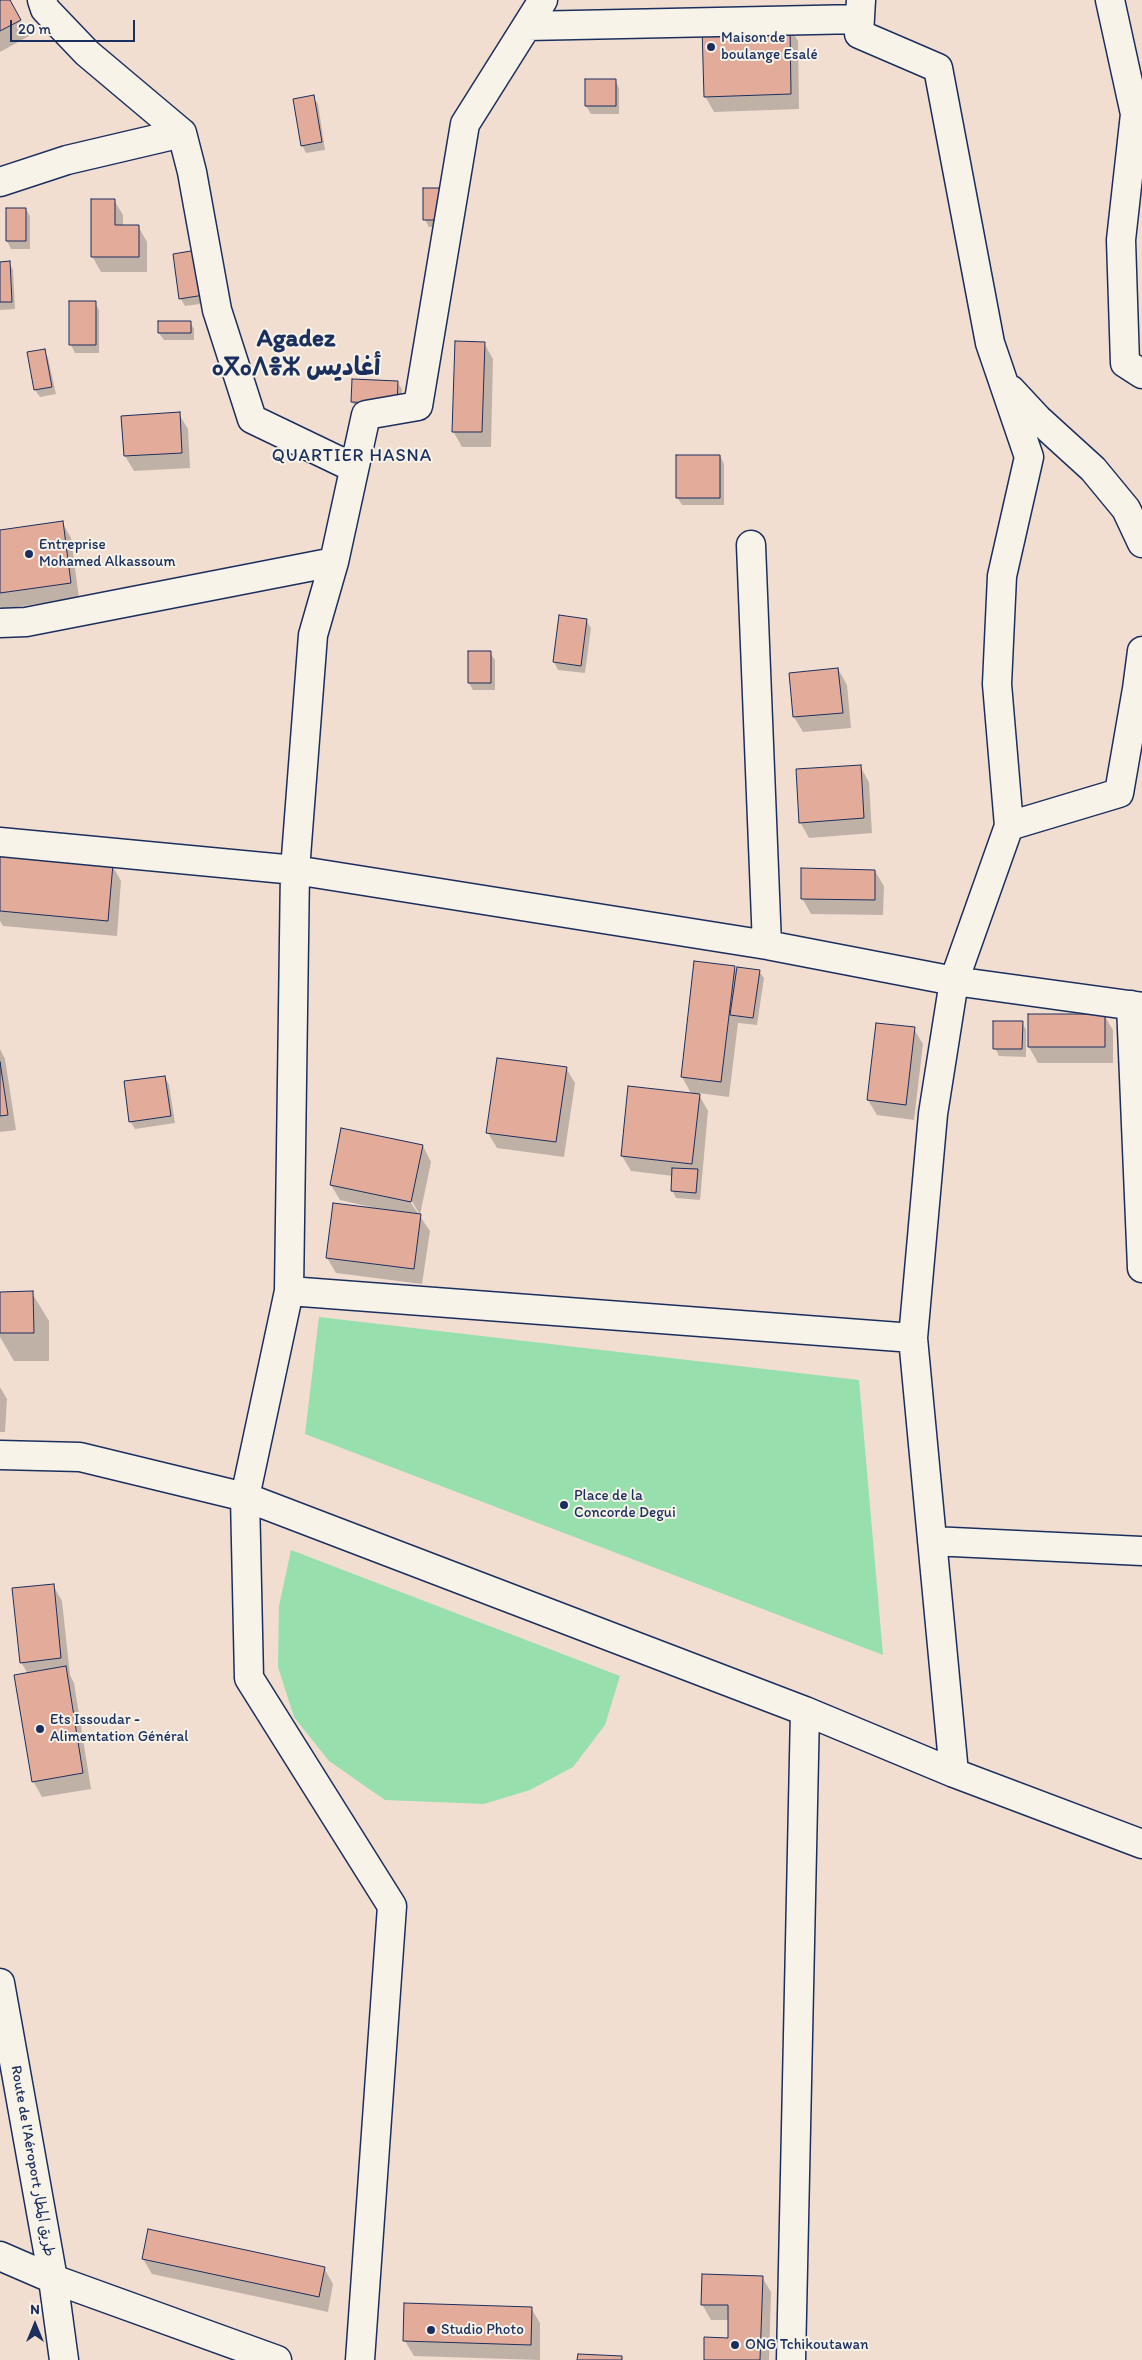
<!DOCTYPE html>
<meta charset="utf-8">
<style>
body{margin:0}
#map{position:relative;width:1142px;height:2360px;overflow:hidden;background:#f1ded1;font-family:Itim,sans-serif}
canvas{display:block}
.north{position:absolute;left:10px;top:2300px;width:50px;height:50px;-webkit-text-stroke:4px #f7f3e8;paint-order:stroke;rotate:0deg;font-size:14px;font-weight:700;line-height:20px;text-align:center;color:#1b2f5e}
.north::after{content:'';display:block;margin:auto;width:18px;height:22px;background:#1b2f5e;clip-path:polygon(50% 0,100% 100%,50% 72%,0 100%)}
.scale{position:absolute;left:10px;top:20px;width:125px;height:22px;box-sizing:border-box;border:2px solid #1b2f5e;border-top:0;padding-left:6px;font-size:15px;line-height:18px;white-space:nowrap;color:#1b2f5e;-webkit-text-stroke:4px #f7f3e8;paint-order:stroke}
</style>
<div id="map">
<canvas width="1142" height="2360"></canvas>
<div class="north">N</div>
<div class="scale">20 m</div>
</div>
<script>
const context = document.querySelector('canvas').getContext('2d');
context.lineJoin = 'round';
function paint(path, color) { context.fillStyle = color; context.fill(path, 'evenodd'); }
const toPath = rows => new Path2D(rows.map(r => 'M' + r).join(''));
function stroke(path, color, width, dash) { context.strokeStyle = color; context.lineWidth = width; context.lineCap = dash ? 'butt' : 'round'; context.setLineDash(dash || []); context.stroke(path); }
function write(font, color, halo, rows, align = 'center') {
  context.font = font + ' Itim,"Playpen Sans Arabic","Noto Sans Tifinagh",sans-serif'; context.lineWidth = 4; context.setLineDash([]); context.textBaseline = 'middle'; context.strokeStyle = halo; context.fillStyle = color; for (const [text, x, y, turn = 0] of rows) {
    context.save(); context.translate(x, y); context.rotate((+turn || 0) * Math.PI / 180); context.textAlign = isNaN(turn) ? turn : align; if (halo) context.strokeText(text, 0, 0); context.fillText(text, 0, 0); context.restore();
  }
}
paint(toPath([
 [319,1317,859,1380,883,1655,305,1434],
 [291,1550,620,1676,605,1725,573,1767,530,1790,484,1804,385,1800,329,1761,294,1717,278,1667,279,1606]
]), '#97dfad');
paint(toPath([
 [8,0,29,36,0,52,0,1],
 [789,26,798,41,799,109,714,112,705,96],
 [586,80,615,80,619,88,619,114,591,114,586,106],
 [313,97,318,104,325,150,306,153,302,145],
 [425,189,450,227,429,227,425,220],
 [114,200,123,215,123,226,138,226,147,242,147,272,101,272,92,256],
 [7,209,26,209,30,216,30,249,11,249,7,241],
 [174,255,207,303,185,306,181,299],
 [0,263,9,263,13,270,15,309,0,310],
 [71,303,95,303,99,310,99,353,75,353,71,345],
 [190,322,194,329,194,340,164,340,159,333],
 [484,343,493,359,491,447,462,447,453,431],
 [44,350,48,358,56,394,40,397,35,390,28,353],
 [397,382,402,389,401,411,357,409,352,402],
 [179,414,188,429,190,468,134,471,125,456,122,418],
 [720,456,724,464,724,505,682,505,677,497],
 [62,522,71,538,79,598,2,609,0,606,0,531],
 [586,620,591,628,585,673,558,670,554,662],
 [490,653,495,660,495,690,473,690,469,683],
 [838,669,847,685,851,728,803,732,794,717,790,674],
 [860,766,869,782,872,833,809,838,800,822],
 [0,855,112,865,121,881,117,936,3,926,0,921],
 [875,871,884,886,883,915,811,914,802,898],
 [734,967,737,973,759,971,764,978,757,1025,738,1023,729,1097,698,1093,708,1111,700,1200,676,1198,672,1190,673,1176,631,1171,622,1156,692,1095,682,1077],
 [1029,1015,1104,1015,1113,1030,1113,1063,1038,1063,1029,1047],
 [1022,1022,1026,1030,1026,1057,999,1056,995,1048],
 [914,1029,923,1044,914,1120,877,1115,868,1100],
 [0,1049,5,1059,16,1130,0,1132],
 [566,1068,575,1083,564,1157,497,1148,488,1133],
 [165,1077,169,1085,175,1123,135,1129,130,1121],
 [423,1146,431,1162,420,1215,409,1196,407,1197,430,1231,422,1284,336,1273,327,1258,375,1208,340,1200,331,1185],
 [0,1293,32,1293,49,1321,49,1361,14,1361,0,1337],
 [0,1387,7,1399,5,1432,0,1432],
 [53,1585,62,1601,70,1675,74,1683,91,1789,42,1797,33,1781,28,1674,21,1662],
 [143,2259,324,2268,333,2284,328,2312,152,2274],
 [762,2277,771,2292,769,2360,705,2360,729,2339,729,2320,711,2320,702,2304],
 [531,2308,540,2323,540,2360,414,2356,405,2341]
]), '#0003');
const building = toPath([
 [0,0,10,0,21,20,0,31,0,0],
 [790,24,791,94,704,97,702,27,790,24],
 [585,79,616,79,616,106,585,106,585,79],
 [314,95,322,142,301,146,293,99,314,95],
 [423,188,447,188,447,220,423,220,423,188],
 [91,199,115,199,115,225,139,225,139,257,91,257,91,199],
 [6,208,26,208,26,241,6,241,6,208],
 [197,250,204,295,179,299,173,254,197,250],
 [10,261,12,302,0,302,0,262,10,261],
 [69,301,96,301,96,345,69,345,69,301],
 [158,321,191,321,191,333,158,333,158,321],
 [455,341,485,342,482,432,452,432,455,341],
 [45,349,52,387,34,390,27,352,45,349],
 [352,379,398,381,397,404,351,402,352,379],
 [180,412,182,453,124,456,121,416,180,412],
 [676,455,720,455,720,498,676,498,676,455],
 [63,521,71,583,0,593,0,530,63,521],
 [559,615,587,619,581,666,553,662,559,615],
 [468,651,491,651,491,683,468,683,468,651],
 [838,668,843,713,793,717,789,673,838,668],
 [861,765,864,818,799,823,796,769,861,765],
 [0,854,113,864,108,921,0,911,0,854],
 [801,868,875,870,875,900,801,899,801,868],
 [694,961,735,966,721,1082,681,1077,694,961],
 [737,967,760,970,753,1018,730,1015,737,967],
 [1028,1014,1105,1014,1105,1047,1028,1047,1028,1014],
 [993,1021,1023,1021,1022,1049,993,1049,993,1021],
 [876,1023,915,1027,906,1105,867,1100,876,1023],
 [497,1058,567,1067,556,1142,486,1133,497,1058],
 [0,1062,8,1115,0,1116,0,1062],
 [165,1076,171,1116,129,1122,124,1081,165,1076],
 [628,1086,700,1094,692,1164,621,1156,628,1086],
 [341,1128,423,1145,411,1202,330,1185,341,1128],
 [672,1168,698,1169,696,1193,671,1191,672,1168],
 [333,1203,421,1214,414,1269,326,1258,333,1203],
 [33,1291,34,1333,0,1333,0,1292,33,1291],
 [54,1584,61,1658,20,1663,12,1588,54,1584],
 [66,1666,83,1773,32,1782,14,1675,66,1666],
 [148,2229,325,2267,319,2297,142,2259,148,2229],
 [702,2274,763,2276,760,2360,704,2360,704,2337,728,2338,728,2305,701,2305,702,2274],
 [404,2303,532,2307,531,2345,403,2341,404,2303],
 [578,2354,622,2356,622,2360,577,2360,578,2354]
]);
paint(building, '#e3ac9a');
stroke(building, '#1b2f5e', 1);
const street = toPath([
 [42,0,45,9,87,53,182,133,192,172,217,310,252,419,354,468],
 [861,0,859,34,938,68,990,343,1029,457,1002,576,997,684,1009,826,954,981,933,1114,913,1338,954,1773],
 [1110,0,1135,114,1121,240,1125,363,1142,374],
 [527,26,860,19],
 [0,182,67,160,182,133],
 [1011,390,1038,419,1093,469,1126,509,1142,543],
 [751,545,767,945],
 [334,562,313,635,295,870,289,1291,245,1497,249,1678,392,1906,360,2360],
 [0,623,26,622,334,562,366,415,418,406,465,124,543,0],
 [1137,689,1142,651],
 [1009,826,1119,793,1137,689,1142,690],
 [0,842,295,870,767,945,954,981,1142,1007],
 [1131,1005,1142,1268],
 [289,1291,913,1338],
 [0,1455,80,1457,245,1497,805,1711,954,1773,1142,1844],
 [932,1541,1142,1551],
 [791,2360,805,1711]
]);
const secondary = toPath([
 [0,1983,53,2279,64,2360]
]);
const primary = toPath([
 [0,2256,53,2279,277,2360]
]);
stroke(street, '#1b2f5e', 31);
stroke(secondary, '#1b2f5e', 31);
stroke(primary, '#1b2f5e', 31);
stroke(street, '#f7f3e8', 28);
stroke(secondary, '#f7f3e8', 28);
stroke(primary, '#f7f3e8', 28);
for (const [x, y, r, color] of [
 [711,47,5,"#1b2f5e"],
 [29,554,5,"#1b2f5e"],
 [564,1505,5,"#1b2f5e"],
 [40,1729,5,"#1b2f5e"],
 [431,2330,5,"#1b2f5e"],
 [735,2345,5,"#1b2f5e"]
]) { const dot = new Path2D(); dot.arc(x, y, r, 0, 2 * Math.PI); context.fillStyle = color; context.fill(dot); stroke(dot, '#f7f3e8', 2); }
write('15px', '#1b2f5e', '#f7f3e8', [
 ["Maison de",721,38],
 ["boulange Esalé",721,55],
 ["Entreprise",39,545],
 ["Mohamed Alkassoum",39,562],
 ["Place de la",574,1496],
 ["Concorde Degui",574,1513],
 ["Ets Issoudar -",50,1720],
 ["Alimentation Général",50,1737],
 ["Studio Photo",441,2330],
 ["ONG Tchikoutawan",745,2345]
], 'left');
write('15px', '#1b2f5e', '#f7f3e8', [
 ["Route de l'Aéroport طريق المطار",32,2161,80]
]);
context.letterSpacing = '1px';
write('18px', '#1b2f5e', '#f7f3e8', [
 ["QUARTIER HASNA",352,456]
]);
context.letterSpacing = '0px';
write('bold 25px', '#1b2f5e', '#f7f3e8', [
 ["Agadez",296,340],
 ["ⴰⴳⴰⴷⴻⵣ أغاديس",296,369]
]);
</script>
